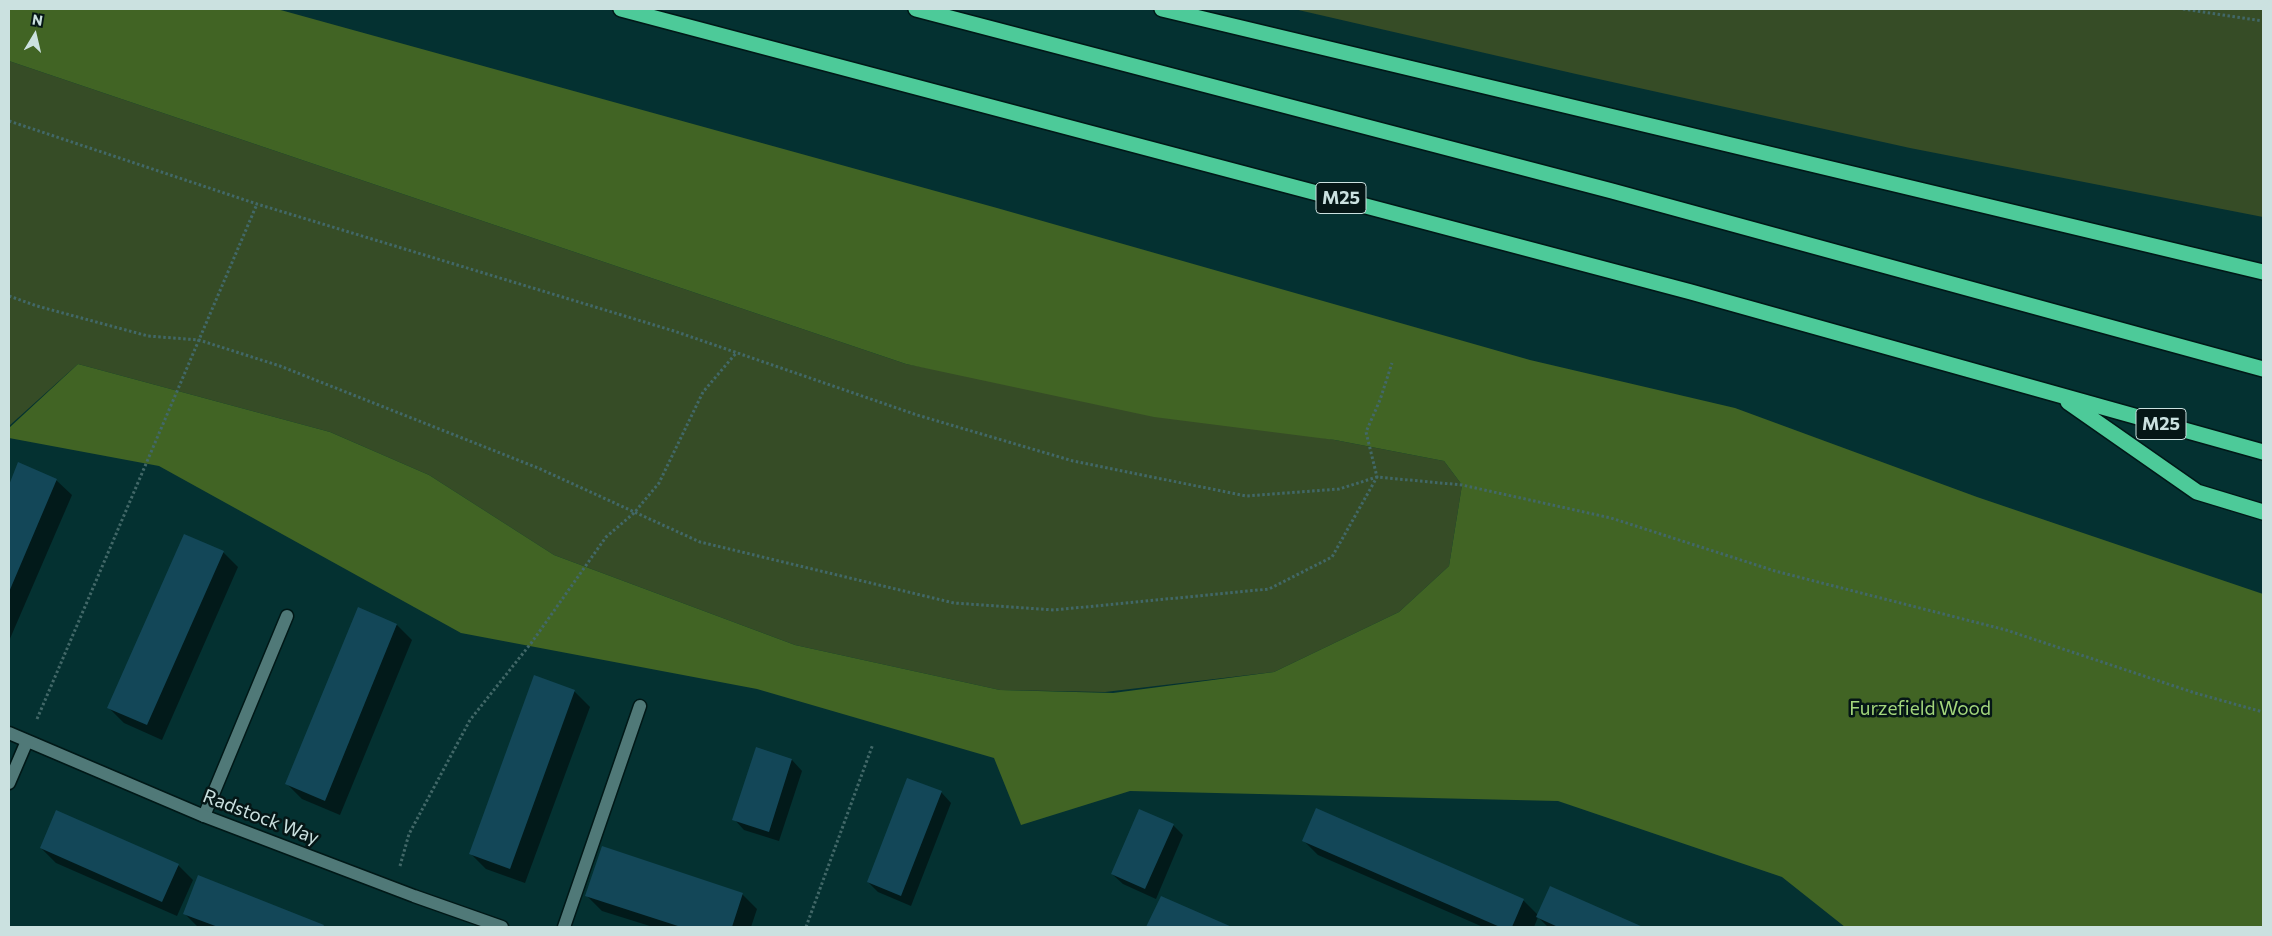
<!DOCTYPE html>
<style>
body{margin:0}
#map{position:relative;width:2272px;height:936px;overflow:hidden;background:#043131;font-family:Commissioner,sans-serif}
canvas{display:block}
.frame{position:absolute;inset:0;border:10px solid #cbe1e0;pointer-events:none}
.north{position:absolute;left:10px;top:10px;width:50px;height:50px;-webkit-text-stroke:4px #051616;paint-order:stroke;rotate:9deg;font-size:14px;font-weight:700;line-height:20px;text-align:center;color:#cbe1e0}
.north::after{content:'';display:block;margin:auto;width:18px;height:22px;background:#cbe1e0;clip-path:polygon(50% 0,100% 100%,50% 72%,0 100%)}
</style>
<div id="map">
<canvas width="2272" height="936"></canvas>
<div class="frame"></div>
<div class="north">N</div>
</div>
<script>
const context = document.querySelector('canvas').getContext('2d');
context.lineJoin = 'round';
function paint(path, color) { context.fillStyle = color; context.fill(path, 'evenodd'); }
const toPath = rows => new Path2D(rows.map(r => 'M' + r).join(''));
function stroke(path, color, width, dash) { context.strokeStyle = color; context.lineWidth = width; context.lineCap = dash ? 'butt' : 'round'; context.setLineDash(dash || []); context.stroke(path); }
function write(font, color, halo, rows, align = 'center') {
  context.font = font + ' Commissioner,sans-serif'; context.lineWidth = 5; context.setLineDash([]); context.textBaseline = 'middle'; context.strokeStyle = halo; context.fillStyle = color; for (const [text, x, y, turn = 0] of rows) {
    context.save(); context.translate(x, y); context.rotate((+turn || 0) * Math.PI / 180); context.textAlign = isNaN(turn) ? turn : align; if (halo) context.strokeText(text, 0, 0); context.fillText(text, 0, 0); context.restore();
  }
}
paint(toPath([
 [1294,9,2263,9,2263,217,1910,148,1576,74],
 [9,61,906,364,1335,440,1444,461,1462,485,1449,566,1399,612,1274,672,1105,692,1000,690,795,645,554,555,429,475,330,432,78,364,9,426]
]), '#364c26');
paint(toPath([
 [9,9,277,9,997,208,1530,360,1735,408,1977,497,2263,594,2263,927,1845,927,1782,877,1558,801,1130,791,1021,825,994,758,757,689,461,633,159,466,9,438,9,428,78,364,330,432,429,475,554,555,795,645,1000,690,1113,693,1274,672,1399,612,1449,566,1462,485,1444,461,1335,440,1154,417,906,364,9,61]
]), '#416424');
paint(toPath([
 [19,464,56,480,72,495,9,641,9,488],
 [223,552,238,567,162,740,124,723,109,708],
 [358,609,397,625,412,640,340,815,302,799,287,784],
 [574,691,590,707,525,883,486,869,471,854],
 [757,749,792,760,802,771,779,841,744,830,734,819],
 [941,792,951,803,911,906,878,892,868,882],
 [1317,809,1524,901,1538,915,1551,887,1640,927,1548,927,1538,917,1534,927,1483,927,1318,855,1303,840],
 [1173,825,1183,835,1156,899,1123,884,1112,874],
 [41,848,178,865,193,880,177,916,56,863],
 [742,894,757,909,751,927,653,927,602,911,587,896],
 [1161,897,1229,927,1148,927],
 [184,913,324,926,325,927,198,927]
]), '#0007');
paint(toPath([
 [18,462,57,479,9,592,9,485],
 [184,534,224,551,147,725,107,708],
 [358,607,397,624,325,801,285,784],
 [534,675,575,690,510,869,469,854],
 [756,747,792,759,769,832,732,820],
 [907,778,942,791,901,896,867,882],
 [1316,808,1524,899,1512,927,1500,927,1302,841],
 [1139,809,1174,824,1145,889,1111,874],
 [56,810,179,864,162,902,40,848],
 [602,846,743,893,732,927,681,927,585,896],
 [198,875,324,925,323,927,218,927,183,914],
 [1550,886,1643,927,1558,927,1536,917],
 [1161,896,1232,927,1146,927]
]), '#134758');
const lane = toPath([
 [204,816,287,616],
 [564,927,640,706]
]);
const street = toPath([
 [9,733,204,816,414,896,502,927],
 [9,783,27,741]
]);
const highway = toPath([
 [621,9,1691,292,2263,452],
 [916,9,1612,191,2263,369],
 [1162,9,2263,272],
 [2068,402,2197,492,2263,512]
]);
stroke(lane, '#001817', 15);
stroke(street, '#001817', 15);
stroke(highway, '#001817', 18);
stroke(toPath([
 [2183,9,2263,21],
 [9,121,257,204,674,331,917,415,1073,461,1246,496,1339,489,1377,477,1462,485,1611,518,1775,571,2006,630,2195,693,2263,712],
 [9,296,37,306,148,336,199,340,280,366,538,468,700,542,954,603,1054,610,1269,589,1332,557,1377,477,1366,432,1380,400,1392,363],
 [37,719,257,204],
 [400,866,409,834,470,720,532,642,606,537,634,513,659,483,703,392,737,352],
 [806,927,873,744]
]), '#426868', 3, [2.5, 2.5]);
stroke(lane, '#507978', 12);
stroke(street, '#507978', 12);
stroke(highway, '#4dca99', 15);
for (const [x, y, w] of [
 [1341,198,50],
 [2161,424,50]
]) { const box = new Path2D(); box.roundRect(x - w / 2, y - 15.5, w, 31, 4); context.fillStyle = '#051616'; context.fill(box); stroke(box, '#cbe1e0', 1); }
write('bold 18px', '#cbe1e0', null, [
 ["M25",1341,198],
 ["M25",2161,424]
]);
write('19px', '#a3d67c', '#051616', [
 ["Furzefield Wood",1920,709]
]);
write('19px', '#cbe1e0', '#051616', [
 ["Radstock Way",261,817,21]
]);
</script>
